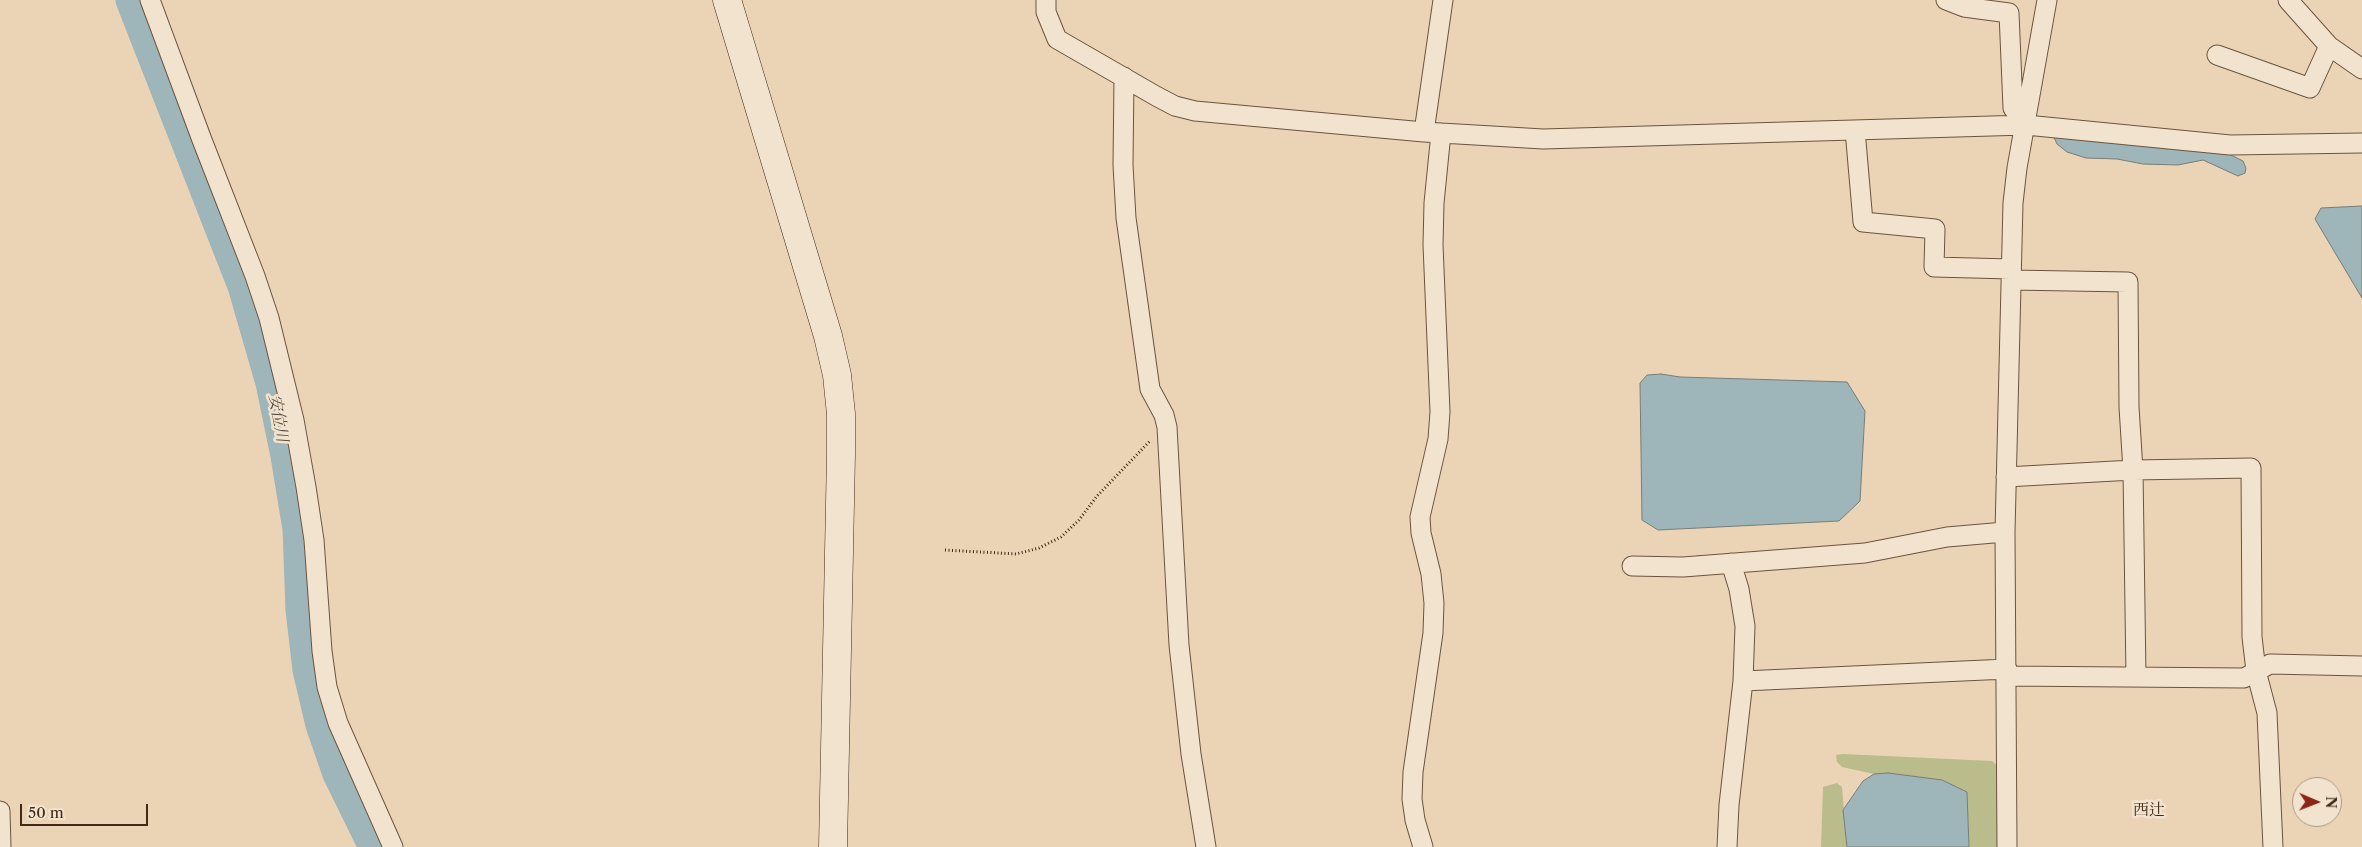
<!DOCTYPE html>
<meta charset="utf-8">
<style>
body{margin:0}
#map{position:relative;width:2362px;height:847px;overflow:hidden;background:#ebd4b5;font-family:"Libre Caslon Text",serif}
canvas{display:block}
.north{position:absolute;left:2292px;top:777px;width:50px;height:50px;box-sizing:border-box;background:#f2e3cf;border:1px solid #ab9985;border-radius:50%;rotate:91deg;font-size:14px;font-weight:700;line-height:20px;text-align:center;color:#402917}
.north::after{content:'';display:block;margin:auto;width:18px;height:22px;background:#8f2418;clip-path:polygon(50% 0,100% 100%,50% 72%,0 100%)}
.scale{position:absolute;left:20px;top:804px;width:128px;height:22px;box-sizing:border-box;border:2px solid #402917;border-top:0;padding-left:6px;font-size:15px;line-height:18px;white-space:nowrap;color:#402917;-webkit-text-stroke:4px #f2e3cf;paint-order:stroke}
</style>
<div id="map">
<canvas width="2362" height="847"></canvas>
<div class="north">N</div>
<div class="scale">50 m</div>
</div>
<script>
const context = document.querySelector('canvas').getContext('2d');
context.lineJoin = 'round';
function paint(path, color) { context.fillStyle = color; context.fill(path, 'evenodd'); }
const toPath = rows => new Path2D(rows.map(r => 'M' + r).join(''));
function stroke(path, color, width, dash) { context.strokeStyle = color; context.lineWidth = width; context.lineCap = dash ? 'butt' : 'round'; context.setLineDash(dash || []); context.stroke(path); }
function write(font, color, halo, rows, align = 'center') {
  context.font = font + ' "Libre Caslon Text","Noto Serif JP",serif'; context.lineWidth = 5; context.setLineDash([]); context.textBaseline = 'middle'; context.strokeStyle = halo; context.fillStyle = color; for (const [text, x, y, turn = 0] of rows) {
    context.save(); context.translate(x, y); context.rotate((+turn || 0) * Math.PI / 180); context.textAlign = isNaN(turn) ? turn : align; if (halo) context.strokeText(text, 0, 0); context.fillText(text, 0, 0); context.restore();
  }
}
paint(toPath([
 [1843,754,1992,761,1997,765,1999,778,1997,847,1969,847,1967,792,1888,773,1874,774,1842,767,1837,762,1836,755],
 [1837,783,1842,787,1847,847,1821,847,1823,787]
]), '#bbbc8b');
const water = toPath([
 [2053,135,2227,153,2243,161,2246,168,2245,173,2238,176,2203,160,2178,165,2143,164,2117,159,2086,158,2067,152,2057,144,2053,135],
 [2362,206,2362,298,2315,219,2321,208,2362,206],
 [1661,374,1680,377,1847,382,1865,411,1860,501,1839,521,1658,530,1642,520,1640,383,1647,375,1661,374],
 [1888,773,1942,780,1967,792,1969,847,1847,847,1843,810,1863,781,1874,774,1888,773]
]);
paint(water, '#9eb5b9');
stroke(water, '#787d78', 1);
stroke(toPath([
 [131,0,243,286,271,383,286,456,298,529,301,610,308,670,321,725,338,774,374,847]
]), '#9eb5b9', 31);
const street = toPath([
 [150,0,202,140,255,276,269,318,294,420,306,487,314,540,322,651,327,687,338,723,393,847],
 [1046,0,1046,12,1057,39,1156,96,1175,106,1195,111,1424,132,1543,139,2026,125,2230,145,2362,143],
 [1946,0,1964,7,2009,13,2013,108,2026,125],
 [2288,0,2329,46,2362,69],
 [2217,55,2310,88,2329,46],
 [1124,77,1123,165,1126,218,1150,389,1164,415,1167,427,1179,645,1191,754,1206,847],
 [1855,130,1863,222,1935,229,1934,267,2011,269],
 [1424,132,1443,0],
 [2011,280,2128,282,2129,407,2133,470,2136,677],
 [2006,477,2133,470,2251,468,2252,637,2256,671,2267,713,2273,847],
 [1632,566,1683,567,1865,553,1947,537,2005,532],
 [2007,676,2244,678,2270,664,2362,666],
 [1743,681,2007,669],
 [0,811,1,847],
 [1423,847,1415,820,1412,799,1413,772,1433,633,1434,603,1431,574,1421,533,1420,517,1438,439,1440,412,1433,245,1434,203,1441,133],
 [1727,847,1729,805,1743,681,1745,626,1739,589,1731,563],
 [2007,847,2005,532,2013,203,2017,168,2047,0]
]);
const secondary = toPath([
 [727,0,828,336,837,375,841,414,841,454,833,847]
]);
stroke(street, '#6b543e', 21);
stroke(secondary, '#402917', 29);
stroke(toPath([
 [945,550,1016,554,1039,548,1061,537,1079,520,1097,496,1151,440]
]), '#402917', 3, [1, 2.5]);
stroke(street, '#f2e3cf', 19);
stroke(secondary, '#f2e3cf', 28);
write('italic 16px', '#584c40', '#f2e3cf', [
 ["安位川",278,418,80]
]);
write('16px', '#402917', '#f2e3cf', [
 ["西辻",2149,810]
]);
</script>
